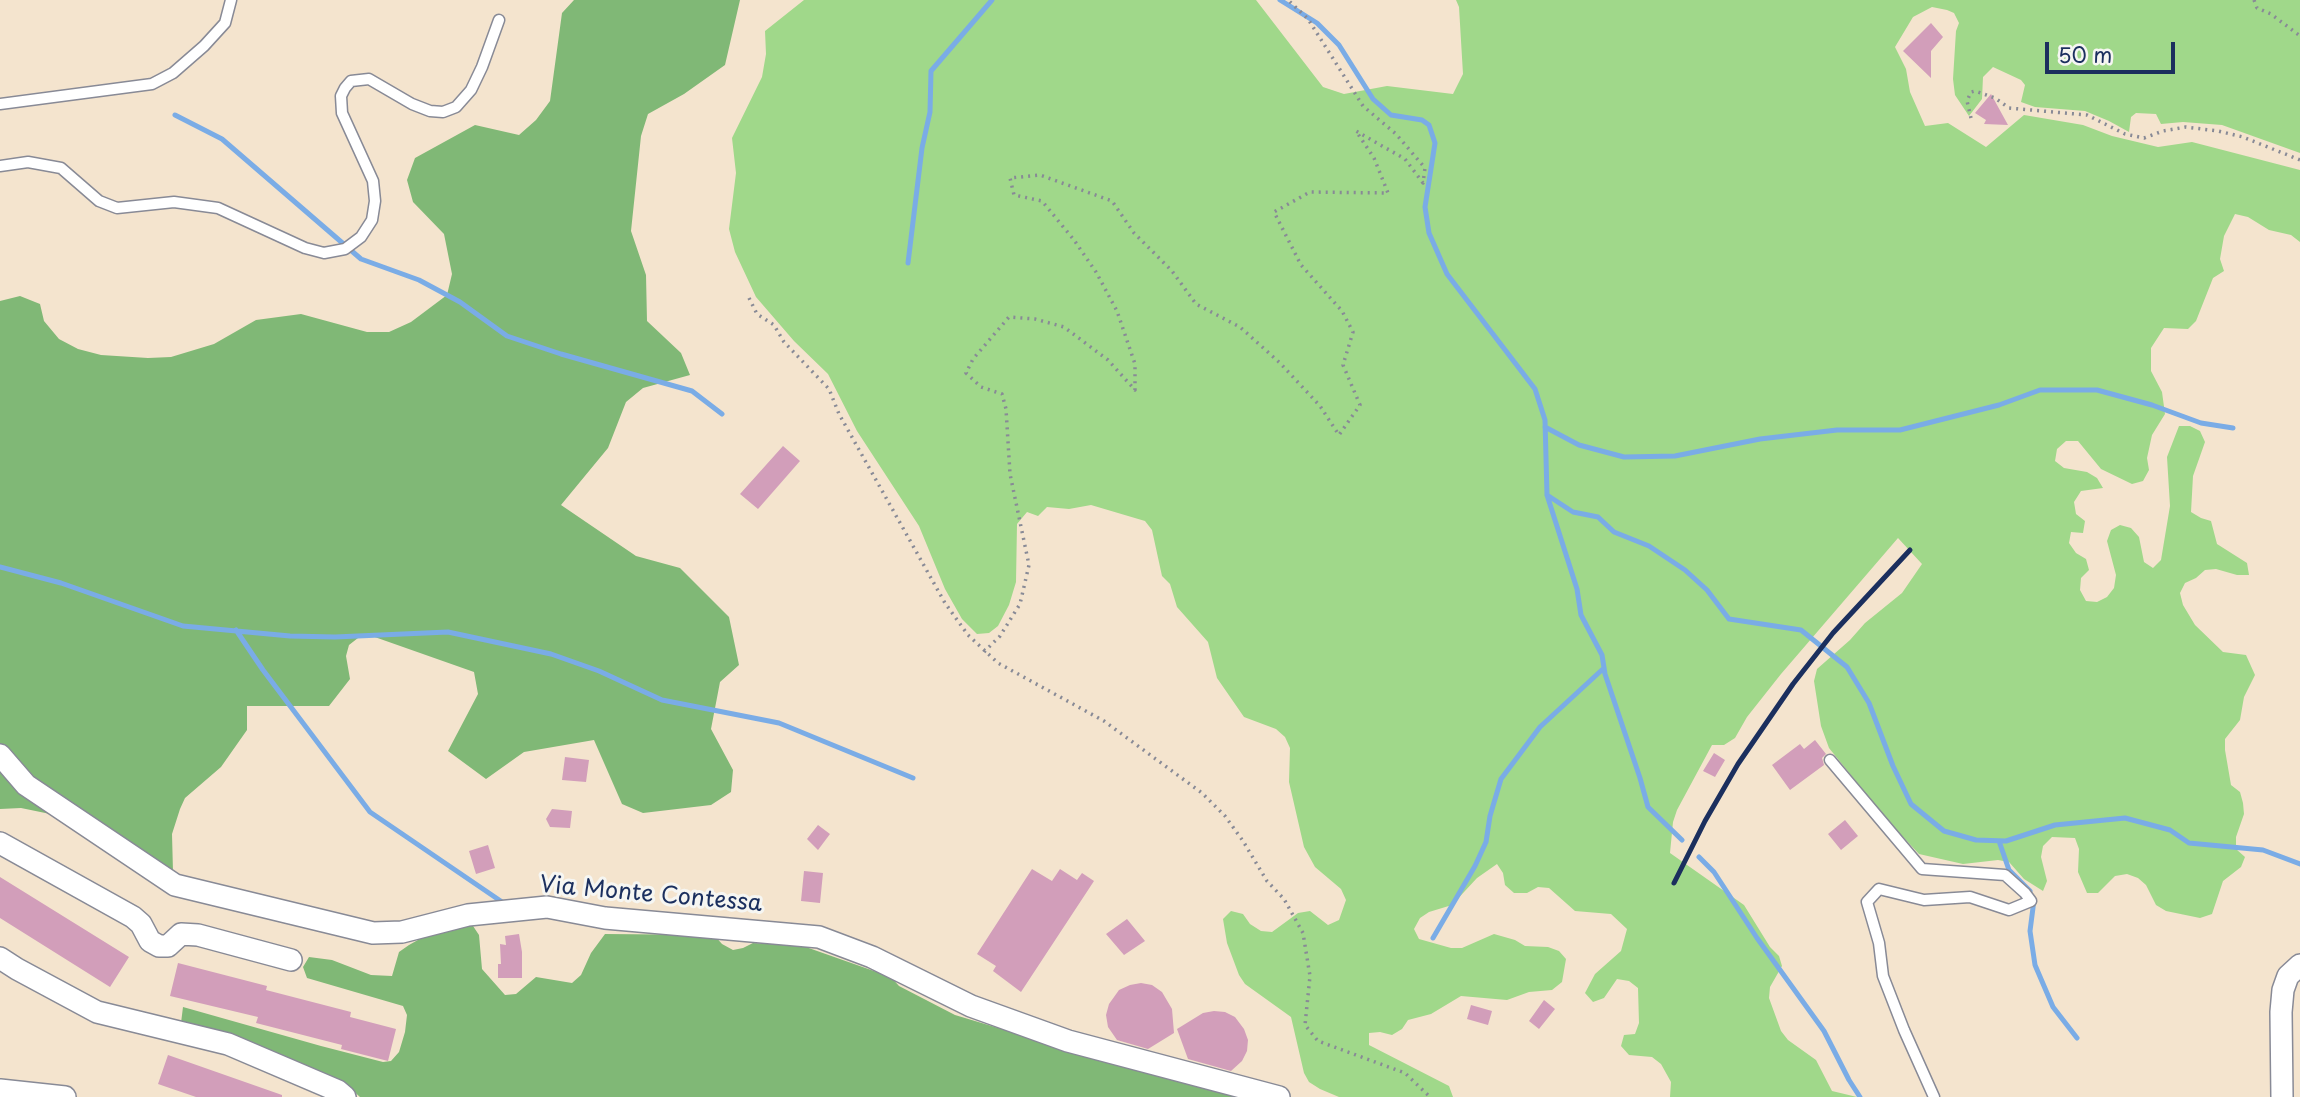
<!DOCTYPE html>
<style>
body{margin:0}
#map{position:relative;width:2300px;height:1097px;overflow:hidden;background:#f4e4ce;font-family:"Playpen Sans",sans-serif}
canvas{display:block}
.scale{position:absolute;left:2045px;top:42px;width:130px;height:32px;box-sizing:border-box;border:4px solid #1b2f5e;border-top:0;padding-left:9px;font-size:21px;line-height:24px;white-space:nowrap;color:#1b2f5e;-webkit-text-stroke:5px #f6f6f2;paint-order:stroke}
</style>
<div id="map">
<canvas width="2300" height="1097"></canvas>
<div class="scale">50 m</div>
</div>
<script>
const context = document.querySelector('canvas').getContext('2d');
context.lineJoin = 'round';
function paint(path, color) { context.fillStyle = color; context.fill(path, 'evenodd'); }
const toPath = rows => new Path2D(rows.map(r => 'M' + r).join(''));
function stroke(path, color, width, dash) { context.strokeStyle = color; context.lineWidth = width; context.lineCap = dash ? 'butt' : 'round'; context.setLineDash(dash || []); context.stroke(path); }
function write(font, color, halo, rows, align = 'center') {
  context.font = font + ' "Playpen Sans",sans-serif'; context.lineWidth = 6; context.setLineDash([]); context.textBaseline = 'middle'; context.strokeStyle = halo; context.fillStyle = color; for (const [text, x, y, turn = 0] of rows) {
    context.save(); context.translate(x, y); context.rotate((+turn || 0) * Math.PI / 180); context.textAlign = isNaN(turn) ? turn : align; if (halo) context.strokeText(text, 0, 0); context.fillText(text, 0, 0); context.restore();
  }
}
paint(toPath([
 [804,0,1256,0,1323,87,1344,94,1387,86,1453,94,1463,74,1459,7,1456,0,2300,0,2300,153,2222,125,2183,122,2161,124,2156,114,2136,113,2131,117,2129,132,2109,121,2085,111,2035,107,2021,102,2025,85,2021,80,1993,67,1983,77,1982,99,1969,116,1955,95,1953,79,1956,31,1959,23,1954,13,1947,10,1932,7,1913,17,1895,47,1906,69,1910,92,1925,126,1948,123,1986,147,2024,115,2083,125,2112,136,2158,147,2192,142,2300,170,2300,242,2291,235,2269,230,2248,217,2235,214,2224,236,2220,259,2224,271,2213,278,2196,321,2188,329,2164,328,2151,348,2151,371,2162,392,2165,414,2152,435,2147,458,2149,470,2143,481,2132,484,2101,469,2078,441,2066,441,2057,449,2055,461,2064,468,2087,472,2097,478,2103,488,2081,491,2074,502,2076,514,2085,521,2083,533,2071,532,2069,543,2076,553,2086,559,2089,570,2081,578,2080,590,2086,601,2097,602,2107,597,2114,588,2116,575,2107,541,2111,530,2120,525,2131,528,2139,537,2144,562,2153,568,2161,560,2170,506,2167,457,2179,426,2190,426,2200,431,2205,442,2193,476,2191,512,2201,518,2211,521,2217,544,2247,563,2249,575,2237,575,2216,569,2205,570,2196,578,2185,583,2180,593,2183,605,2195,625,2223,652,2246,655,2255,675,2244,697,2240,720,2225,739,2225,750,2231,785,2240,792,2243,803,2244,814,2236,837,2236,849,2245,857,2241,867,2223,881,2212,914,2200,918,2166,911,2156,905,2146,885,2138,878,2127,874,2115,876,2098,893,2087,893,2078,872,2079,849,2075,838,2052,837,2043,846,2041,857,2047,881,2043,891,2024,879,2009,862,1998,860,1963,864,1919,854,1888,821,1829,748,1821,726,1814,681,1817,669,1850,640,1865,623,1902,593,1922,564,1898,538,1781,674,1747,717,1735,738,1724,745,1712,745,1677,810,1673,822,1670,853,1744,905,1770,947,1779,956,1782,966,1770,987,1769,998,1781,1031,1788,1040,1816,1060,1832,1091,1857,1097,1670,1097,1671,1082,1661,1064,1652,1057,1629,1055,1621,1046,1624,1035,1635,1034,1639,1023,1638,988,1629,981,1617,979,1604,998,1593,1002,1585,993,1595,974,1621,951,1627,929,1611,914,1575,911,1549,888,1538,887,1527,893,1514,893,1505,885,1503,873,1497,864,1477,878,1452,905,1429,912,1420,918,1414,929,1419,939,1451,948,1462,948,1494,934,1515,940,1525,946,1548,947,1559,951,1566,959,1562,982,1552,990,1529,992,1507,1000,1461,996,1431,1014,1408,1020,1402,1029,1392,1035,1380,1032,1369,1033,1369,1045,1449,1086,1453,1097,1339,1097,1320,1089,1309,1082,1304,1073,1291,1017,1245,984,1239,975,1227,943,1223,919,1231,911,1243,914,1250,924,1261,931,1272,932,1298,913,1310,911,1328,925,1339,920,1346,900,1341,889,1315,867,1304,847,1289,782,1290,748,1285,737,1276,729,1244,717,1217,678,1208,642,1177,607,1170,584,1162,576,1152,530,1145,521,1091,505,1069,509,1047,507,1038,516,1027,512,1017,524,1016,582,1009,605,998,626,989,633,977,634,962,619,945,589,919,526,857,431,828,374,794,341,756,297,735,252,729,229,736,173,732,138,762,77,766,54,765,31]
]), '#a0d88a');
paint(toPath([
 [574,0,740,0,725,65,684,94,648,114,641,136,631,231,646,275,647,321,681,353,690,375,643,388,626,402,608,448,561,505,636,556,680,568,729,617,739,665,720,682,711,729,733,770,731,792,711,805,643,813,622,804,594,740,524,752,486,779,448,751,478,694,474,672,369,635,358,638,349,645,346,656,350,679,329,706,247,706,247,730,221,767,185,798,180,809,172,834,173,872,164,879,131,869,55,815,21,808,0,809,0,301,20,296,40,304,44,321,59,339,78,349,101,355,148,358,171,357,214,344,256,320,301,314,367,332,389,332,411,322,447,295,452,274,444,234,413,202,407,180,415,158,475,125,519,135,536,120,550,101,562,13],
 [473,926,479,935,482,969,505,995,516,994,536,977,572,983,581,975,591,953,605,934,714,935,722,944,733,950,743,948,753,943,803,946,891,977,899,986,955,1015,1148,1073,1240,1097,360,1097,349,1087,181,1023,183,1007,321,1046,383,1062,391,1061,399,1052,405,1032,407,1015,403,1006,307,978,303,967,309,957,332,960,371,975,392,976,399,952,409,945,434,931]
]), '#80b876');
stroke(toPath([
 [1280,0,1317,23,1339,45,1373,99,1391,115,1422,120,1429,125,1435,143,1425,207,1429,233,1447,274,1535,389,1545,420,1547,495,1577,589,1581,615,1602,655,1605,674,1640,778,1648,807,1682,840],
 [175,115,222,139,361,259,419,280,460,302,507,336,561,354,692,391,722,414],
 [908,263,922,148,930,112,931,71,992,0],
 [1545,427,1579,445,1624,457,1675,456,1760,439,1837,430,1900,430,1999,405,2040,390,2097,390,2152,405,2201,423,2233,428],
 [1547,495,1573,512,1598,517,1614,532,1649,546,1685,570,1707,590,1729,619,1801,630,1847,667,1869,703,1893,766,1911,804,1944,831,1976,840,2006,841,2055,825,2125,818,2170,830,2189,843,2263,850,2300,864],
 [0,567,61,583,183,626,290,636,335,637,448,632,551,654,599,671,662,700,779,723,913,778],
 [236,630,263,670,370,812,505,904],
 [1999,841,2009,870,2030,891],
 [1699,857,1714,872,1757,938,1824,1031,1849,1080,1860,1097],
 [2034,900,2030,931,2035,965,2053,1007,2077,1038],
 [1433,938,1475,866,1486,842,1490,816,1501,779,1540,727,1604,668]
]), '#7aace6', 5);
paint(toPath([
 [1931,23,1943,37,1931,51,1931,78,1903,51],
 [1991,94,2008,125,1984,124,1986,120,1975,113],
 [783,446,800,461,758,509,740,494],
 [1815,740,1826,754,1822,758,1824,765,1790,790,1772,765,1800,744,1804,749],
 [1714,753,1725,760,1715,777,1703,771],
 [565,757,589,760,586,782,562,780],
 [552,809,572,811,570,828,550,827,546,819],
 [1845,820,1858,836,1841,850,1828,834],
 [818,825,830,834,818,850,807,839],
 [488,845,495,868,476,874,469,851],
 [1032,869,1052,881,1060,869,1077,880,1082,873,1094,881,1021,992,993,971,996,966,977,954],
 [804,871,823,873,820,903,801,901],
 [0,877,129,957,110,987,0,918],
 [1127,919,1145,941,1124,955,1106,934],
 [519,934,522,952,522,978,498,978,498,964,501,964,500,944,506,945,505,936],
 [178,963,267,986,266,990,351,1012,350,1017,396,1029,388,1061,341,1049,342,1045,256,1023,258,1017,170,996],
 [1141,983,1152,985,1162,992,1172,1009,1174,1033,1148,1049,1117,1040,1108,1027,1106,1015,1109,1004,1119,990,1130,985],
 [1544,1000,1555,1009,1539,1029,1529,1021],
 [1471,1005,1492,1011,1488,1025,1467,1019],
 [1214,1011,1225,1012,1235,1017,1244,1029,1248,1040,1247,1051,1242,1061,1231,1071,1188,1059,1177,1029,1203,1013],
 [168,1055,282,1095,282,1097,196,1097,158,1084]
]), '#d29eba');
const service = toPath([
 [0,104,152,84,173,73,204,46,225,23,231,0],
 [0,166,28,162,61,168,99,201,117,208,174,202,218,208,305,248,324,253,345,249,361,237,372,220,375,201,373,181,342,113,341,96,345,88,351,81,369,79,412,104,430,111,443,112,456,107,471,90,482,67,499,20],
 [1830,760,1922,869,2005,875,2025,893,2031,901,2009,910,1970,897,1924,900,1879,889,1867,902,1879,943,1883,976,1904,1030,1934,1097]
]);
const minor = toPath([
 [0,755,26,785,175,885,373,933,402,932,468,915,547,907,605,918,819,937,872,957,971,1006,1068,1041,1279,1097],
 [0,843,133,917,141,924,150,941,159,946,168,946,181,934,198,935,291,960],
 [0,958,17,969,97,1012,228,1044,338,1091,345,1097],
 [0,1090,65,1097],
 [2282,1097,2281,1012,2283,990,2288,976,2300,965]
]);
stroke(service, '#888a96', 13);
stroke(minor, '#888a96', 24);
stroke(toPath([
 [2254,0,2257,8,2271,14,2300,36],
 [1971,118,1967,101,1971,92,1975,91,1995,98,2009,108,2087,115,2125,134,2144,138,2163,131,2186,127,2218,131,2243,137,2300,160],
 [749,298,757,314,774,325,784,342,829,389,839,414,945,603,968,635,998,663,1104,721,1202,793,1225,816,1243,841,1267,881,1284,899,1303,933,1310,976,1305,1025,1318,1041,1405,1073,1430,1097],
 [984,652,1000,636,1020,604,1029,565,1010,474,1006,409,1002,394,981,387,966,373,973,359,1009,317,1035,319,1064,327,1108,360,1135,390,1135,364,1117,311,1096,272,1074,240,1042,201,1014,195,1010,178,1040,175,1112,201,1134,233,1172,271,1196,304,1240,327,1280,363,1320,406,1339,435,1360,405,1343,365,1353,332,1342,311,1301,265,1274,212,1310,192,1388,193,1374,158,1356,131,1405,159,1423,183,1425,168,1396,134,1363,106,1308,19,1288,0]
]), '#888a96', 3.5, [2, 5]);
stroke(service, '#fff', 10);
stroke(minor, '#fff', 21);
stroke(toPath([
 [1674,883,1705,821,1738,764,1793,684,1833,633,1910,550]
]), '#1b2f5e', 5);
write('23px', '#1b2f5e', '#f6f6f2', [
 ["Via Monte Contessa",651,895,5]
]);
</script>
